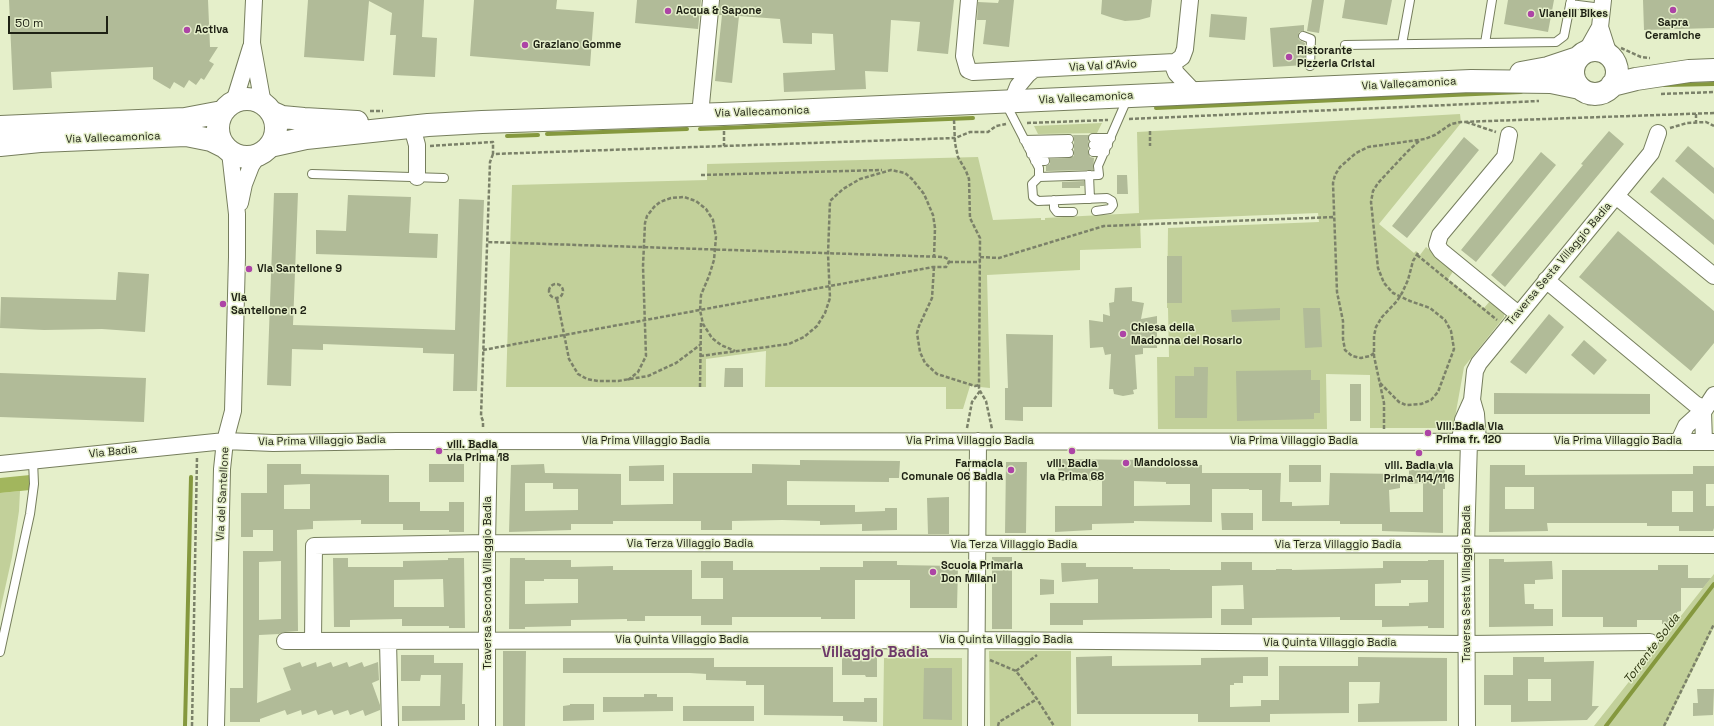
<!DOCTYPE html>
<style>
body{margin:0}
#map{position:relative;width:1714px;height:726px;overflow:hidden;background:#e5efca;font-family:"Space Grotesk",sans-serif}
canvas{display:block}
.scale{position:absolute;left:8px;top:16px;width:100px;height:18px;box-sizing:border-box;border:2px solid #1e2114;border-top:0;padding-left:5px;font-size:12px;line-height:14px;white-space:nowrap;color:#1e2114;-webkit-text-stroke:3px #e5efca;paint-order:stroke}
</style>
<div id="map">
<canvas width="1714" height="726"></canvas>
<div class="scale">50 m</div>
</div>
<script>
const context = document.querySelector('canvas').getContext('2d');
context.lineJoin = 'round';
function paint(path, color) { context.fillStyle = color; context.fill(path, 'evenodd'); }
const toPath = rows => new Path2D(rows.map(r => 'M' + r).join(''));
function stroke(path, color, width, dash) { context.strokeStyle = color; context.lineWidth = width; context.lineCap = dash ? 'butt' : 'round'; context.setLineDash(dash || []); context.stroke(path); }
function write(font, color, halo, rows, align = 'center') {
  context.font = font + ' "Space Grotesk",sans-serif'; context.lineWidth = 3; context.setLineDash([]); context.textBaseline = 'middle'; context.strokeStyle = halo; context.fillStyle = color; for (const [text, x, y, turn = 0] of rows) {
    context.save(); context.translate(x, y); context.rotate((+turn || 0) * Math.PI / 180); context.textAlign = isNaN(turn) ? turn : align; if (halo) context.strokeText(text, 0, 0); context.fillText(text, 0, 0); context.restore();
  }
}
paint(toPath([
 [1460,114,1461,123,1379,224,1414,253,1416,251,1420,255,1426,247,1454,270,1448,279,1484,308,1490,301,1504,313,1504,317,1464,367,1454,423,1450,428,1370,428,1370,375,1326,374,1327,429,1158,429,1157,357,1169,357,1168,308,1167,308,1168,228,1319,222,1318,213,1140,220,1141,248,1080,250,1080,270,987,275,990,388,970,386,963,409,946,409,946,387,765,387,766,351,706,359,706,387,506,387,512,185,707,180,707,164,978,157,993,220,1041,218,1041,220,1045,220,1045,218,1139,213,1137,132],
 [1102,123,1097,133,1038,134,1034,126],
 [20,491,19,511,12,557,0,611,0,493],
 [1714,574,1714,627,1665,726,1594,726],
 [989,651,1071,651,1071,726,990,726],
 [884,658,962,658,962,726,883,726]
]), '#c2d09a');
paint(toPath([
 [30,475,30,490,0,493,0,478]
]), '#a2b65d');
stroke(toPath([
 [1664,85,1714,84],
 [1156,108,1521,92],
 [700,129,973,118],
 [547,134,687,129],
 [507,136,538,135],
 [185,726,191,477],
 [1606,726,1714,584]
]), '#85983e', 4);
paint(toPath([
 [9,0,208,0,210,47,218,47,209,61,214,64,204,80,201,78,196,85,189,80,184,88,174,82,170,89,153,79,153,67,51,72,52,88,13,90],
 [308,0,424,0,422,37,437,38,435,77,393,75,396,35,390,35,392,13,369,1,364,61,304,57],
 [474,0,557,0,556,9,594,12,590,66,470,56],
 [637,0,701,0,698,29,635,23],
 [720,0,954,0,948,54,917,51,920,22,891,20,888,72,865,71,866,89,784,92,783,73,835,70,833,34,812,33,812,44,783,43,780,19,739,16,732,83,715,81,722,15,719,15],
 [999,0,1014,0,1009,47,983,44,986,20,977,20,978,2,998,3],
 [1102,0,1152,0,1150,17,1139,20,1125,21,1113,18,1101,14],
 [1312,0,1324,0,1319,33,1307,31],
 [1345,0,1392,0,1387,25,1342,18],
 [1508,0,1554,0,1548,32,1504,24],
 [1643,0,1714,0,1714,28,1644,30],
 [1211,14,1247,17,1245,40,1209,37],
 [1304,25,1304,31,1299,32,1298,37,1299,40,1305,43,1305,65,1273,67,1270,28],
 [1609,131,1624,144,1505,287,1491,275,1583,165,1581,164],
 [1073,135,1089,135,1088,152,1090,157,1094,158,1093,170,1046,171,1046,166,1050,164,1050,159,1069,158,1074,156,1074,138],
 [1464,137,1479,150,1407,238,1392,226],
 [1688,146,1714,168,1714,194,1675,161],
 [1541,152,1556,165,1476,262,1461,250],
 [1117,175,1127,175,1128,194,1117,194],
 [1663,177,1714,220,1714,245,1650,192],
 [1084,181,1084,186,1080,186,1080,188,1062,188,1062,182],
 [274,193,298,193,293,325,455,330,459,199,484,200,477,391,453,391,454,354,423,353,423,348,323,344,323,350,292,349,291,386,267,385],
 [348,195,411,197,409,233,438,234,437,258,316,254,316,230,346,231],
 [1618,231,1714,311,1714,343,1691,371,1579,277],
 [1167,256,1182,256,1182,303,1167,303],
 [118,272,149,274,145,332,102,329,44,330,0,328,1,297,116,300],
 [1132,287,1132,301,1144,303,1141,319,1157,316,1157,348,1143,348,1143,354,1135,355,1137,389,1133,390,1134,394,1123,396,1114,394,1113,389,1109,389,1111,354,1105,355,1103,347,1090,348,1089,320,1103,322,1103,314,1110,316,1109,303,1114,302,1115,288],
 [1280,308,1280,320,1232,322,1231,310],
 [1303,308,1320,308,1322,347,1305,348],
 [1549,314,1564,327,1526,374,1510,362],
 [1006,334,1053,335,1052,407,1023,407,1023,421,1005,420,1005,388,1008,388],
 [1584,340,1607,360,1594,375,1571,355],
 [1194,367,1208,367,1207,418,1175,418,1175,376,1194,376],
 [725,368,743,368,743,387,724,387],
 [1311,370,1311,380,1320,380,1320,413,1314,413,1314,419,1237,421,1236,371],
 [0,373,146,378,144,422,0,417],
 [1350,384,1361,384,1361,421,1350,421],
 [1494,393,1650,394,1650,414,1494,414],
 [1058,459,1148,460,1148,465,1202,465,1202,473,1281,473,1280,502,1292,502,1292,506,1329,505,1330,473,1400,474,1400,488,1389,490,1390,512,1423,512,1423,483,1409,484,1409,464,1443,464,1443,467,1445,467,1445,489,1443,489,1443,533,1382,531,1382,524,1340,524,1340,521,1262,521,1262,490,1249,490,1249,489,1212,489,1212,522,1134,521,1134,523,1092,524,1092,530,1055,532,1055,506,1102,506,1102,481,1058,481],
 [1134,481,1166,482,1166,484,1190,484,1190,505,1134,506],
 [800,460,900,461,899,478,889,478,889,482,787,481,787,505,855,505,855,512,885,511,885,508,897,508,897,530,862,531,862,524,820,525,820,521,782,520,732,521,732,530,701,530,701,521,613,521,613,524,571,524,571,530,509,532,511,465,544,464,545,473,621,474,621,505,668,504,673,504,673,473,752,473,752,464,800,465],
 [525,483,553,483,553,489,578,489,578,510,525,511],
 [1006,462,1027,462,1026,533,1005,533],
 [267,464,301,464,301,474,389,475,389,502,420,502,420,511,449,511,449,502,464,502,464,532,449,532,449,530,403,530,403,524,361,524,361,520,313,521,313,529,297,530,298,631,285,632,279,634,259,635,257,703,291,690,283,668,300,662,302,667,316,662,317,667,331,662,333,667,347,662,349,667,362,662,364,667,378,662,379,680,372,683,380,705,380,710,365,716,363,710,350,715,348,710,334,715,332,710,318,715,316,710,302,715,301,710,287,715,285,710,260,719,260,722,230,722,230,688,243,688,243,551,273,551,273,530,253,530,253,537,241,537,241,493,267,493],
 [310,484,310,509,284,509,284,485],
 [281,561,281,619,259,620,259,562],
 [429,464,464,464,464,482,429,482],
 [664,465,664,481,629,481,629,466],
 [1289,465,1321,465,1321,482,1289,482],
 [1490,465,1525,465,1525,475,1693,474,1693,466,1714,466,1714,484,1706,484,1706,506,1714,506,1714,528,1713,531,1679,531,1679,526,1647,526,1647,523,1547,523,1548,531,1489,532],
 [1505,487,1534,487,1534,509,1505,509],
 [1672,491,1693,491,1693,512,1672,512],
 [949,497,949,534,928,534,927,498],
 [1221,513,1253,513,1253,530,1222,530],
 [992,557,1012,557,1012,629,992,629],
 [333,558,348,558,348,567,403,567,403,561,448,560,448,558,464,558,465,628,449,628,449,626,402,626,402,619,350,620,350,627,334,627],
 [443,579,444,607,394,607,394,580],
 [510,558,525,558,525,560,571,560,571,567,613,566,613,570,692,570,692,599,723,599,723,578,701,578,701,561,733,561,733,570,820,570,820,567,863,567,863,561,897,561,897,565,958,566,957,608,910,608,910,580,855,580,855,619,821,619,821,617,732,617,732,625,701,625,701,616,645,616,645,621,627,621,627,619,571,620,571,626,525,627,525,629,509,629],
 [544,579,578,579,578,603,525,604,525,581,544,581],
 [1489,559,1504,559,1504,562,1552,561,1553,579,1535,580,1535,584,1524,584,1525,604,1534,604,1534,609,1553,609,1553,626,1489,627],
 [1428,560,1444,560,1444,628,1428,628,1428,626,1382,627,1382,620,1340,620,1340,617,1252,618,1252,625,1221,625,1221,609,1244,609,1243,585,1212,586,1212,618,1083,620,1083,625,1050,625,1050,603,1098,603,1098,579,1062,582,1061,563,1086,563,1086,567,1133,567,1133,569,1170,569,1170,570,1221,570,1221,562,1252,562,1252,570,1276,570,1276,569,1292,569,1292,570,1383,568,1383,561,1428,561],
 [1401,580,1428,580,1428,602,1409,603,1409,606,1375,606,1375,584,1401,583],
 [1658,565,1688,565,1688,578,1711,578,1703,588,1681,588,1681,611,1677,612,1677,617,1672,617,1672,624,1662,624,1662,620,1637,620,1637,627,1603,627,1603,617,1562,617,1562,570,1658,570],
 [1040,579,1054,580,1054,594,1040,595],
 [503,651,526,651,525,726,503,726],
 [401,655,434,655,434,663,463,663,462,704,465,704,465,720,402,721,402,706,440,706,441,675,421,675,420,681,401,681],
 [1112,656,1112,666,1201,665,1201,658,1268,657,1268,676,1243,676,1243,683,1234,683,1234,685,1230,685,1230,707,1261,706,1261,700,1279,700,1279,666,1358,666,1358,657,1447,658,1447,721,1358,722,1358,704,1379,703,1380,682,1349,682,1349,713,1270,714,1270,722,1198,722,1198,714,1077,714,1076,657],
 [842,657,877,657,877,677,866,677,865,675,842,675],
 [1513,657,1544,657,1544,662,1594,661,1592,706,1599,706,1587,720,1511,722,1511,705,1484,705,1484,675,1513,675],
 [1528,679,1551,679,1551,701,1528,701],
 [563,658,714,658,714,667,833,667,833,702,864,702,864,698,877,698,877,722,843,721,843,716,764,715,764,685,746,685,746,681,706,680,706,674,690,673,563,673],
 [924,668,952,668,952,720,923,719],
 [1697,689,1714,689,1713,715,1693,716,1693,703,1698,703],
 [644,694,657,694,657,697,673,697,673,711,603,712,603,697,644,697],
 [570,704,594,704,594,720,563,721,563,706,570,705],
 [683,706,754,706,754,721,683,721]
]), '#b1bb98');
const service = toPath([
 [1570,4,1602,8],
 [1303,36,1311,39,1310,66],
 [1485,43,1492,0],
 [1402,44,1410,0],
 [1345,45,1556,42,1564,36,1571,0],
 [1006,104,1039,168,1039,177,1099,175,1098,166,1128,97],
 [1093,138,1111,138],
 [1024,140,1069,139],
 [1093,145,1108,145],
 [1028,147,1069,146],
 [1093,152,1105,152],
 [1031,154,1069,153],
 [1035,161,1045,161],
 [312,174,444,178],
 [1089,175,1090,199],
 [1039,177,1032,184,1033,197,1038,201,1107,198,1112,201,1113,205,1110,209,1096,211],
 [1054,200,1054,208,1057,212,1073,212],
 [0,652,30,514,34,484,33,461]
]);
const minor = toPath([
 [254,0,252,43,263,104],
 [969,0,964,56,968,70,973,72,1175,62,1182,57,1185,49,1190,0],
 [1603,0,1600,27,1609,55],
 [1586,52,1600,27],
 [1172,63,1176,73,1195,93],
 [1012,101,1018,86,1028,74,1034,69],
 [234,102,251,47],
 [700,115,711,0],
 [412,127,417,145,417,177],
 [1509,135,1505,157,1440,235,1437,245,1441,251,1518,314],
 [1616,196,1714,276],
 [240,203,244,184,251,166,258,155],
 [1546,280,1695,404,1705,409],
 [1472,400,1476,414,1478,441],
 [1460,441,1463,420,1472,400,1475,371,1479,363,1651,153,1658,133],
 [1679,441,1686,426,1697,416,1703,412],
 [1704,442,1703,412,1714,395],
 [0,464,225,441,273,443,397,441,1714,442],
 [285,641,977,640,1467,644,1650,642],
 [313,641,314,546,487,543,1714,545],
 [388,641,390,726],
 [216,726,222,469,225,441,233,411,237,257,237,214,230,152],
 [487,726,487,543,489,441],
 [976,726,978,441],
 [1467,726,1466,545,1469,441]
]);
const secondary = toPath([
 '1573 72a22 22 0 1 1 44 0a22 22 0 1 1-44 0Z',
 [1521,73,1548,68,1578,58],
 [1612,85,1636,79,1689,71,1714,70],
 '218 128a29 29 0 1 1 58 0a29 29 0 1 1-58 0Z',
 [271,112,282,117,304,119,357,122],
 [0,127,185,119,222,112],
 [0,145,40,141,186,135,211,140,223,146],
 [270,146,306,138,428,125,482,122,723,114,1471,81,1551,82,1580,88]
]);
stroke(service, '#767e5d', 10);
stroke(minor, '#767e5d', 18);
stroke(secondary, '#767e5d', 24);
stroke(toPath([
 [1621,48,1641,57,1650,58],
 [1661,94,1714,92],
 [1587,104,1599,104,1608,101],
 [370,111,383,111],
 [1696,114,1696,122],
 [1129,119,1539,101],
 [954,120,955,143,958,157,966,171,969,179,970,218,980,238,979,388,980,391,986,401,992,429],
 [1466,122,1496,132],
 [1027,123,1108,120],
 [1670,128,1687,123,1706,122,1714,126],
 [724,131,724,146],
 [1150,131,1150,146],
 [430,146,493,142,493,154,955,138,970,132,988,132,996,126,1006,124],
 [701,175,882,170],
 [1417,255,1497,320],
 [980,257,999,258,1104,226,1334,217],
 [949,262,980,262],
 [934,267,932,298,919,326,917,333,920,352,925,363,937,374,975,386,980,385],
 '549 291a7 7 0 1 1 14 0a7 7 0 1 1-14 0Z',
 [557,299,569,359,578,374,587,379,598,381,618,381,648,376,676,363,700,345],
 [483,350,933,267,946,267,949,262,948,259,944,257,487,242],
 [1374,353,1370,356,1361,358,1352,356,1345,350,1343,339,1343,321,1337,292,1333,183,1335,175,1340,167,1356,153,1368,147,1425,139,1435,135,1451,124,1461,122,1714,113],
 [700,356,789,344,804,337,817,326,825,313,830,298,828,254,830,201,843,189,860,179,891,170,905,173,912,179,924,194,933,215,935,228,934,257],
 [628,380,638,372,646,356,643,266,645,223,647,216,654,207,660,202,671,198,684,197,696,201,706,209,713,220,716,237,714,260,709,276,701,295,700,310,703,324,712,338,721,345,735,351],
 [1380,383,1399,402,1406,405,1421,404,1431,400,1438,392,1454,349,1451,331,1445,320,1430,308,1410,301,1393,293,1384,283,1378,268,1371,202,1373,191,1378,183,1407,152,1420,140],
 [700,387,701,321],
 [483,427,483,421,481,416,490,162,493,154],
 [967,428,972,402,980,391],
 [1384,429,1384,403,1374,356,1374,336,1376,327,1382,317,1397,301,1402,293,1408,280,1413,261,1418,253],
 [990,660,1016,671,1037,699,1054,726],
 [1016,671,1037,655],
 [192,726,197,457],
 [998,726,999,722,1037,699],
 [1664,726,1714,624]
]), '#7b8169', 2.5, [4, 2]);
stroke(service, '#fff', 8);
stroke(minor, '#fff', 16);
stroke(secondary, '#fff', 22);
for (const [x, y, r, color] of [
 [1673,10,4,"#ad44a6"],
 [668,11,4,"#ad44a6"],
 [1531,14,4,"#ad44a6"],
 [187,30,4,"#ad44a6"],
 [525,45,4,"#ad44a6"],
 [1289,57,4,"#ad44a6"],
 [249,269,4,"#ad44a6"],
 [223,304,4,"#ad44a6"],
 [1123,334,4,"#ad44a6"],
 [1428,433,4,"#ad44a6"],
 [439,451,4,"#ad44a6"],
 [1072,451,4,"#ad44a6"],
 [1419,453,4,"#ad44a6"],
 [1126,463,4,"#ad44a6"],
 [1011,470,4,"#ad44a6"],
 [933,572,4,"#ad44a6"]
]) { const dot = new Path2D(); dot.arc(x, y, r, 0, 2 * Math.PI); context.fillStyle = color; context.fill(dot); stroke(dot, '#e5efca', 1.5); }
write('bold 11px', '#1e2114', '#e5efca', [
 ["Acqua & Sapone",676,11],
 ["Vianelli Bikes",1539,14],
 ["Sapra",1673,23,"center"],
 ["Ceramiche",1673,36,"center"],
 ["Activa",195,30],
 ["Graziano Gomme",533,45],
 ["Ristorante",1297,51],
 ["Pizzeria Cristal",1297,64],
 ["Via Santellone 9",257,269],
 ["Via",231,298],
 ["Santellone n 2",231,311],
 ["Chiesa della",1131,328],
 ["Madonna del Rosario",1131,341],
 ["Vill.Badia Via",1436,427],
 ["Prima fr. 120",1436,440],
 ["vill. Badia",447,445],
 ["via Prima 18",447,458],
 ["Mandolossa",1134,463],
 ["Farmacia",1003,464,"right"],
 ["Comunale 06 Badia",1003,477,"right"],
 ["vill. Badia",1072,464,"center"],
 ["via Prima 68",1072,477,"center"],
 ["vill. Badia via",1419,466,"center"],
 ["Prima 114/116",1419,479,"center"],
 ["Scuola Primaria",941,566],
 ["Don Milani",941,579]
], 'left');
write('11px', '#1e2114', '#e5efca', [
 ["Via Val d'Avio",1103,66,-3],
 ["Via Vallecamonica",1409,84,-3],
 ["Via Vallecamonica",1086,98,-3],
 ["Via Vallecamonica",762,112,-2],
 ["Via Vallecamonica",113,138,-2],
 ["Traversa Sesta Villaggio Badia",1559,264,-50],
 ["Via Prima Villaggio Badia",322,441,-1],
 ["Via Prima Villaggio Badia",646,441],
 ["Via Prima Villaggio Badia",970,441],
 ["Via Prima Villaggio Badia",1294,441],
 ["Via Prima Villaggio Badia",1618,441],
 ["Via Badia",113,452,-6],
 ["Via del Santellone",223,494,-87],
 ["Via Terza Villaggio Badia",690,544],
 ["Via Terza Villaggio Badia",1014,545],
 ["Via Terza Villaggio Badia",1338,545],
 ["Traversa Seconda Villaggio Badia",488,583,-90],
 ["Traversa Sesta Villaggio Badia",1467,584,-90],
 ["Via Quinta Villaggio Badia",682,640],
 ["Via Quinta Villaggio Badia",1006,640],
 ["Via Quinta Villaggio Badia",1330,643]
]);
write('italic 12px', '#2c340e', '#e5efca', [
 ["Torrente Solda",1652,649,-53]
]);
write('bold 15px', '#6d3869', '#e5efca', [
 ["Villaggio Badia",875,653]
]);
</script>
